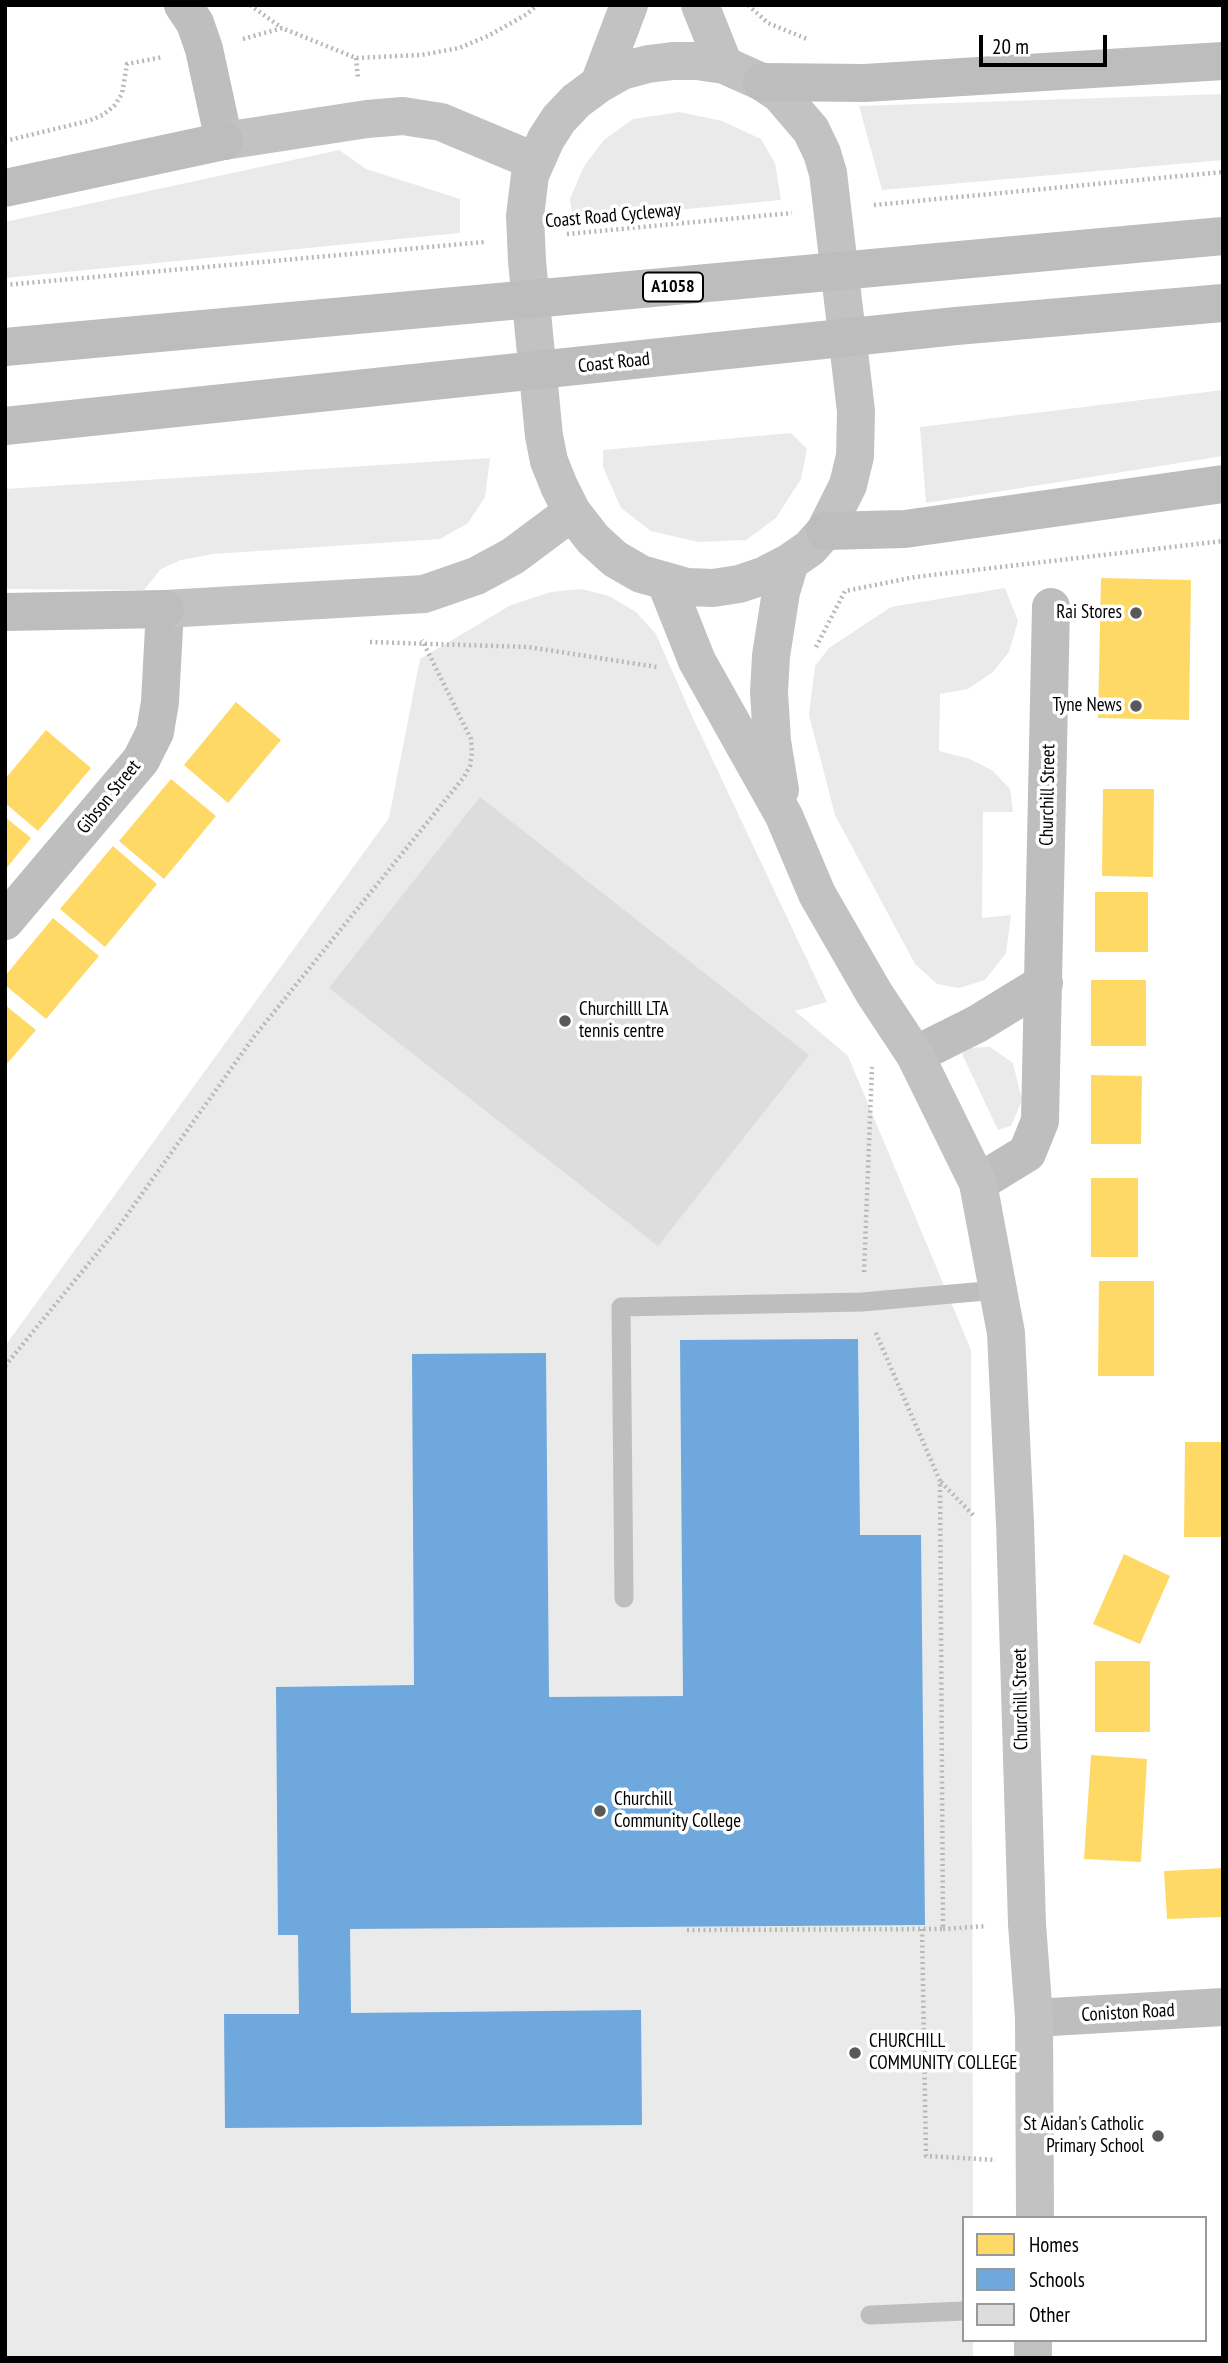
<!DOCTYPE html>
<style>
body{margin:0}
#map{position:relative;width:1228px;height:2363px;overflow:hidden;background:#fff;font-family:"PT Sans Narrow",sans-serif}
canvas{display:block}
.frame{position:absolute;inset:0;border:7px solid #000;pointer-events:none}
.legend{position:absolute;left:962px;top:2216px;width:245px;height:126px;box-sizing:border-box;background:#fff;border:2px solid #999;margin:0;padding:9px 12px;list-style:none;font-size:21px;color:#000}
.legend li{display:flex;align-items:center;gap:14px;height:35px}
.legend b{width:35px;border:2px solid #999}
.scale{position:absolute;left:979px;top:35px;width:128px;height:32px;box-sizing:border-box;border:4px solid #000;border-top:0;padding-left:9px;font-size:21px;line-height:24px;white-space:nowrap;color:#000;-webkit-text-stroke:5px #fff;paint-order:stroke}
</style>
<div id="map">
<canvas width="1228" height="2363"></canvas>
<div class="frame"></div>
<ul class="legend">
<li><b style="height:19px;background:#ffd966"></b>Homes</li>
<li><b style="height:19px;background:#6fa8dc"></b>Schools</li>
<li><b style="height:19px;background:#ddd"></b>Other</li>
</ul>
<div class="scale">20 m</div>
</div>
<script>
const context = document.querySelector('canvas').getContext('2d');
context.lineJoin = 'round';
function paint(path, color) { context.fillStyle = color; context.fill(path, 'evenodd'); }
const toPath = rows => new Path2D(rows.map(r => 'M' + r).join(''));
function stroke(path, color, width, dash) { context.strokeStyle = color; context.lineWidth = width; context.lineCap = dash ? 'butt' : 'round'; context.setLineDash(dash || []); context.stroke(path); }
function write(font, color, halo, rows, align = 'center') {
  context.font = font + ' "PT Sans Narrow",sans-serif'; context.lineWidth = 7; context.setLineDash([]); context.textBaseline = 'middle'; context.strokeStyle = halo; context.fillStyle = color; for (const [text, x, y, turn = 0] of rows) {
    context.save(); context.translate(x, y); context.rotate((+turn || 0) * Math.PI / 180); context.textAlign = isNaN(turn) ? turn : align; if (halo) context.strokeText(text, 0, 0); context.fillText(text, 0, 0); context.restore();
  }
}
paint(toPath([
 [1223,94,1223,160,882,190,859,106],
 [679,112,722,121,761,139,775,163,781,200,573,220,570,199,584,166,604,140,633,119],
 [339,150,366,169,460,199,460,233,5,278,5,222],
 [1223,390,1223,456,926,503,920,427],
 [791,433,807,449,801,479,776,518,746,540,698,542,651,531,621,508,603,467,603,450],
 [490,458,485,497,468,523,440,539,213,554,181,560,161,569,144,590,5,589,5,489],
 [1005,588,1018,621,1009,652,993,672,968,689,940,694,939,751,970,759,993,771,1010,789,1013,812,983,812,982,918,1011,915,1006,953,985,980,959,988,937,984,915,964,835,815,809,715,815,666,829,648,891,607],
 [582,589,609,596,636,612,656,634,691,714,827,1002,795,1011,848,1056,971,1350,973,2218,964,2218,964,2340,973,2340,973,2358,5,2358,5,1346,389,818,420,659,511,605,551,592],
 [990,1047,1013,1063,1022,1100,1011,1126,998,1130,962,1054,968,1048]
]), '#eaeaea');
paint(toPath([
 [1101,578,1191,580,1189,720,1098,718],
 [236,702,281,740,228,803,184,765],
 [46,730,91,768,38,831,5,803,5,779],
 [171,779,216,816,164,879,119,841],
 [1103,789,1154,789,1153,877,1102,876],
 [5,817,31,838,5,870],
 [113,846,157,884,105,947,60,909],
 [1095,892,1148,892,1148,952,1095,952],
 [53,918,99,956,46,1019,5,985,5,976],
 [1091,980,1146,980,1146,1046,1091,1046],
 [5,1005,36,1030,5,1066],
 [1091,1075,1142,1076,1141,1144,1091,1144],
 [1091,1178,1138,1178,1138,1257,1091,1257],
 [1099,1281,1154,1281,1154,1376,1098,1376],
 [1185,1442,1223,1442,1223,1537,1184,1537],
 [1124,1554,1170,1576,1140,1644,1093,1624],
 [1095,1661,1150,1661,1150,1732,1095,1732],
 [1091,1755,1147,1759,1141,1862,1084,1859],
 [1223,1868,1223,1917,1167,1919,1164,1871]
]), '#ffd966');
paint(toPath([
 [858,1339,860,1535,921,1535,925,1925,350,1929,351,2013,641,2010,642,2125,225,2128,224,2014,299,2014,298,1935,278,1935,276,1687,414,1685,412,1354,546,1353,549,1697,683,1696,680,1340]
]), '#6fa8dc');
paint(toPath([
 [480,797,809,1055,658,1246,329,988]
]), '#ddd');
stroke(toPath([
 [250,5,282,28],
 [748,5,768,23,807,39],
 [243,39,282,28,356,58,421,55,459,48,488,36,527,14,537,5],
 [356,58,358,78],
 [5,141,88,121,103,115,114,106,122,94,127,64,163,57],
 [874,205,1223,172],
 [567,234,792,213],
 [5,285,485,242],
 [370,642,528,647,657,667],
 [816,647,845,591,915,577,1223,541],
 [864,1272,872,1067],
 [5,1366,117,1229,253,1038,464,777,470,766,472,752,471,739,422,640],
 [941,1482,974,1516],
 [922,1929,926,2156,996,2160],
 [943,1929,987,1926],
 [687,1930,943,1929,940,1481,875,1331]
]), '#b8b8b8', 4.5, [2, 3.5]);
stroke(toPath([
 [624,1598,621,1307,862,1302,997,1290],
 [870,2315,964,2311]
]), '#bebebe', 19);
stroke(toPath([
 [183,5,195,23,204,49,224,141],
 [5,921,141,760,155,732,160,702,165,609],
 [915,1055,977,1024,1044,983],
 [978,1183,1027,1153,1040,1121,1051,607],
 [1034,2018,1223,2007]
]), '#bebebe', 38);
stroke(toPath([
 [700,5,724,65],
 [673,61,697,61,724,65,762,82,780,94,811,130,822,153,828,173,856,411,855,456,848,485,825,531,810,548,790,562,763,576,739,584,713,588,687,587,641,574,615,559,593,539,572,512,559,486,549,461,544,436,527,261,525,216,530,175,546,139,559,119,576,101,599,84,622,71,648,64,673,61],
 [599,84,629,5],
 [224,141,367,119,403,116,441,122,534,161],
 [666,583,697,661,784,816,817,894,874,993,915,1055,978,1183,1006,1333,1015,1523,1027,1924,1034,2018,1035,2218],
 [165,609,424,594,476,576,513,556,572,512],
 [780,790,772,741,769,692,771,656,781,592,790,562],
 [1033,2358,1033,2340]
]), '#c2c2c2', 38);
stroke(toPath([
 [762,82,865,83,1223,61],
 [5,188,224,141],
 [5,347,1223,236],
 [5,426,956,326,1223,303],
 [825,531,905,529,1223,484],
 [5,612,165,609]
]), '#bdbdbd', 38);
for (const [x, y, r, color] of [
 [1136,613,7,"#595959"],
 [1136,706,7,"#595959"],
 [565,1021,7,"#595959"],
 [600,1811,7,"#595959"],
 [855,2053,7,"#595959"],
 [1158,2136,7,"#595959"]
]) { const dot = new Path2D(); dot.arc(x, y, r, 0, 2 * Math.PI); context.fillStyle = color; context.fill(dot); stroke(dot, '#fff', 2.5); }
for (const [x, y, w] of [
 [673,287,60]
]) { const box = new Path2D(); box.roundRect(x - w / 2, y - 14.5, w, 29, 5); context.fillStyle = '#fff'; context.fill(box); stroke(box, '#000', 2); }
write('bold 18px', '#000', null, [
 ["A1058",673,287]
]);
write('19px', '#000', '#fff', [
 ["Coast Road Cycleway",613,216,-5],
 ["Coast Road",614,363,-6],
 ["Churchill Street",1048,795,-89],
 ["Gibson Street",109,797,-51],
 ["Churchill Street",1021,1699,-91],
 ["Coniston Road",1128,2013,-3]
]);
write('19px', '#000', '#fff', [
 ["Rai Stores",1122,613],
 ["Tyne News",1122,706],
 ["Churchilll LTA",579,1010,"left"],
 ["tennis centre",579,1032,"left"],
 ["Churchill",614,1800,"left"],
 ["Community College",614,1822,"left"],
 ["CHURCHILL",869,2042,"left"],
 ["COMMUNITY COLLEGE",869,2064,"left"],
 ["St Aidan's Catholic",1144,2125],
 ["Primary School",1144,2147]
], 'right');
</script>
